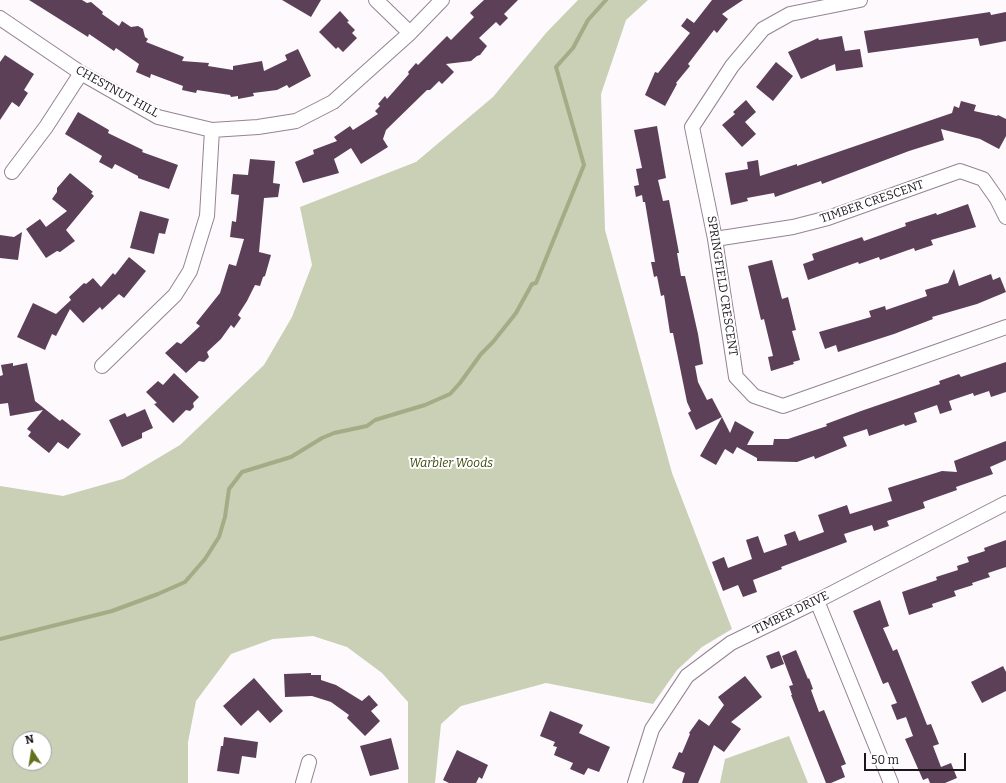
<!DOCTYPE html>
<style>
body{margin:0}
#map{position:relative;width:1006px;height:783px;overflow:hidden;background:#fdf9fc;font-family:Bitter,serif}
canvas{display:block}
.north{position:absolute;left:12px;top:731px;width:40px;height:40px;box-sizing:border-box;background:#fff;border:1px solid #a4a1a4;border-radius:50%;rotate:348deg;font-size:11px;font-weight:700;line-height:16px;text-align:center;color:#1c151b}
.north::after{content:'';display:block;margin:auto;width:14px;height:18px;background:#61711d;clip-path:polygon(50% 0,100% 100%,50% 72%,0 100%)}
.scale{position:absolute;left:864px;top:753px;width:102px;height:18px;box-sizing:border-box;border:2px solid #1c151b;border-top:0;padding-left:5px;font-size:12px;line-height:14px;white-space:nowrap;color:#1c151b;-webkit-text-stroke:3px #fff;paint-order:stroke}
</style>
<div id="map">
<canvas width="1006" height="783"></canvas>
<div class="north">N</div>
<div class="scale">50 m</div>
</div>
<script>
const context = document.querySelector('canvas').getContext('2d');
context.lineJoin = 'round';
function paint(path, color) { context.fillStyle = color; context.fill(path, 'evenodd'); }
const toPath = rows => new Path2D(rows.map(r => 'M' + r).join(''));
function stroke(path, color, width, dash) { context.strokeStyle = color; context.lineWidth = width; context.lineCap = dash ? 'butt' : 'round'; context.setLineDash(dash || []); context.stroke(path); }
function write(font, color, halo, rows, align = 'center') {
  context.font = font + ' Bitter,serif'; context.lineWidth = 4; context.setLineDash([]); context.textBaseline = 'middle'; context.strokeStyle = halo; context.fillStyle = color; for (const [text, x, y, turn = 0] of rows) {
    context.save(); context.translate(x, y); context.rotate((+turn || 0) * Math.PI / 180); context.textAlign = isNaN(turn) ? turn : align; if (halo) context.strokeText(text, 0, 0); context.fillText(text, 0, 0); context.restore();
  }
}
paint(toPath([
 [578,0,648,0,626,20,601,94,605,230,672,473,732,629,702,647,677,670,653,704,546,683,461,706,441,724,435,783,408,783,408,702,382,673,347,647,313,636,273,639,231,654,196,701,188,742,188,783,0,783,0,486,63,496,123,479,180,445,264,365,292,317,312,265,300,207,416,162,493,97,546,33],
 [20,739,44,739,44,763,20,763],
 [789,736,808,783,720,783,725,759]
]), '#c9d0b5');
stroke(toPath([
 [0,639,112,611,158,594,185,582,205,559,219,537,225,517,229,489,242,472,291,457,322,438,334,433,367,426,375,420,425,405,450,394,460,383,481,354,493,342,516,313,532,284,536,283,584,165,556,67,573,48,588,20,606,0]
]), '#a2ac86', 4);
paint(toPath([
 [29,0,82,0,87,3,91,2,103,12,102,14,119,26,122,21,131,27,138,26,143,29,145,37,148,39,146,42,184,57,182,61,209,63,208,66,233,70,233,66,262,61,264,71,287,60,285,55,298,49,311,76,289,88,287,85,277,90,253,93,254,96,238,99,238,96,231,97,230,95,197,90,196,93,182,90,183,86,151,74,150,78,136,72,139,64,116,48,114,51,89,34,88,37],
 [282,0,321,0,311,17],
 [484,0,518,0,504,14,508,18,500,26,496,22,479,38,487,46,480,55,477,56,471,61,446,64,454,72,442,84,439,81,430,90,427,90,386,130,383,139,388,147,361,164,351,148,334,159,339,173,303,183,295,162,314,154,313,150,337,141,334,137,350,126,353,130,378,114,375,111,380,106,378,104,385,96,387,99,409,74,408,72,416,63,418,65,447,36,451,40,474,17,470,13],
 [712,0,743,0,722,14,728,19,717,33,714,30,688,64,690,66,676,83,677,84,665,106,645,95,655,72,658,73,690,33,681,26,687,18,694,23],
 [340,11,349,21,347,22,355,30,352,33,357,38,343,52,338,47,336,49,319,32],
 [990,12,991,15,1006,12,1006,41,980,46,978,38,868,53,864,31],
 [842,36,845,51,860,49,863,67,836,71,835,64,801,79,788,52,818,38,819,40],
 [5,55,34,74,24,90,28,93,19,107,12,102,0,120,0,62],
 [776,62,793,76,773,101,756,87],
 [746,100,756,112,745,122,756,134,742,147,722,125,735,114,733,112],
 [961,101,976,105,974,111,997,116,998,115,1006,119,1006,136,999,149,980,139,941,129,944,140,909,151,822,184,821,181,775,197,774,193,747,198,748,201,731,205,725,173,748,169,747,162,758,160,760,176,797,164,797,166,952,113,954,106,959,108],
 [78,112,109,130,108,133,143,150,142,152,178,165,169,189,138,178,138,176,115,164,112,169,99,162,102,156,65,134],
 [657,126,666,178,658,180,663,201,669,200,679,253,677,253,681,276,685,276,698,334,703,364,695,366,698,382,707,400,712,398,722,417,696,430,688,413,691,411,687,402,673,333,670,333,664,295,661,296,657,276,654,277,651,262,655,262,645,202,643,202,642,195,636,197,634,186,639,185,636,169,642,168,634,130],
 [250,159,275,161,273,183,280,184,278,197,264,198,259,252,271,255,265,276,263,277,260,286,255,285,247,301,238,315,241,318,234,328,231,325,221,339,207,352,209,357,204,362,199,361,186,373,165,353,177,342,181,344,200,326,196,323,220,293,229,264,236,266,244,239,230,237,232,221,236,222,239,195,231,194,233,174,248,175],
 [70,173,93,192,91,193,94,196,66,230,75,241,60,252,57,251,46,258,26,229,40,219,46,227,67,211,52,199,57,192,57,188],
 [968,204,976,227,931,240,933,245,915,251,914,248,880,260,879,257,859,264,858,262,808,280,803,264,814,260,812,254,862,237,864,241,906,226,905,223,927,216,936,213,937,215],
 [140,211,169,219,165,234,159,233,154,254,130,248],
 [22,232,18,260,0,258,0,235,14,237],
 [129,257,146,271,124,298,119,294,102,310,100,307,83,323,70,309,56,336,52,334,45,350,17,337,33,303,56,314,71,300,69,297,84,283,86,284,93,278,101,287,113,273,115,275],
 [772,260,782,299,788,297,796,330,792,331,800,360,793,362,794,364,771,371,768,357,773,356,764,319,761,320,748,266],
 [954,269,959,286,991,274,993,280,1000,277,1006,292,977,304,932,317,933,319,894,334,838,352,836,345,825,349,819,332,871,317,869,311,885,306,886,310,927,296,925,290,948,283],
 [1006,362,1006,392,991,397,989,391,974,396,973,393,949,401,952,410,940,414,937,405,914,413,917,422,905,426,904,424,869,436,867,429,843,437,847,446,815,459,814,456,797,462,757,461,757,458,737,447,733,454,725,449,716,465,700,456,722,417,730,433,735,421,754,432,747,445,773,445,774,439,788,439,827,426,826,424,861,411,940,384,939,381,959,374,961,377],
 [13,363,13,366,27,363,35,401,60,421,62,419,81,434,68,449,58,442,49,453,28,436,31,432,27,429,43,410,10,416,8,403,0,404,0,376,3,375,1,365],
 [174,373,199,397,193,403,194,407,190,411,186,410,173,423,154,404,157,403,146,392,158,381,163,385],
 [145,409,153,428,142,433,142,438,122,447,109,420,125,413,127,417],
 [1006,441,1006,460,990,467,993,474,956,487,957,490,923,502,925,508,887,521,889,526,874,531,872,525,844,534,847,542,781,567,782,569,753,580,757,592,743,597,738,585,723,591,712,562,724,557,728,568,752,559,746,540,758,536,764,553,787,545,784,535,795,531,799,541,824,532,818,515,847,505,850,514,892,501,888,488,942,471,957,472,954,461],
 [1006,540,1006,567,988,573,990,577,972,583,973,585,954,591,956,596,932,604,933,607,909,615,902,592,937,580,936,577,958,570,957,566,969,562,967,557,985,551,984,548],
 [880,600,889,626,883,628,893,651,897,649,927,725,931,724,939,744,933,746,941,767,951,763,957,778,945,783,930,783,928,778,923,780,905,739,913,736,906,717,897,720,891,705,897,703,888,682,883,684,853,611],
 [796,650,808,679,809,678,813,689,811,690,819,712,824,710,846,764,841,766,845,777,831,783,826,783,791,695,792,695,789,686,793,685,782,656],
 [779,651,784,664,771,669,766,656],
 [1003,666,1006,672,1006,691,982,703,971,682],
 [311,673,311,675,321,675,321,680,336,685,362,701,369,695,378,705,371,711,380,721,365,736,347,718,349,715,331,702,312,696,285,697,284,674],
 [745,676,762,697,731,722,741,729,724,752,714,745,698,783,682,783,685,773,672,768,679,752,682,753,690,734,689,733,699,719,709,726,724,705,718,697],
 [254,678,283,711,270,723,258,710,241,726,223,706],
 [550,711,583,725,579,733,610,747,599,772,588,768,584,775,570,769,573,763,554,755,557,747,553,746,555,742,540,736],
 [224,737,258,742,256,758,242,756,239,774,217,771,221,746,223,746],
 [391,738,399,769,370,776,360,746],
 [457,750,488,765,482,779,479,777,476,783,449,783,443,780]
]), '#5b4058');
const street = toPath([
 [376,0,410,33],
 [860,0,790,14,763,29,732,66,692,127,715,239,736,377,754,396,783,406,1006,327],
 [0,18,81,73,158,117,212,130,258,127,296,121,333,102,410,33,442,0],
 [12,172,46,127,81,73],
 [715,239,793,227,828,218,960,171,983,179,997,199,1006,217],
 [102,366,175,295,190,271,207,216,212,130],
 [817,601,891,783],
 [303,783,309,762],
 [635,783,652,729,687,676,731,643,817,601,1006,503]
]);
stroke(street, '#958393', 16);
stroke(street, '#fff', 14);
write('12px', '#1c151b', '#fff', [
 ["CHESTNUT HILL",117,92,29],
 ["TIMBER CRESCENT",872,202,-19],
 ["SPRINGFIELD CRESCENT",722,286,81],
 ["TIMBER DRIVE",791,613,-26]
]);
write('italic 12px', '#3d4709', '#fff', [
 ["Warbler Woods",451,464]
]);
</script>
